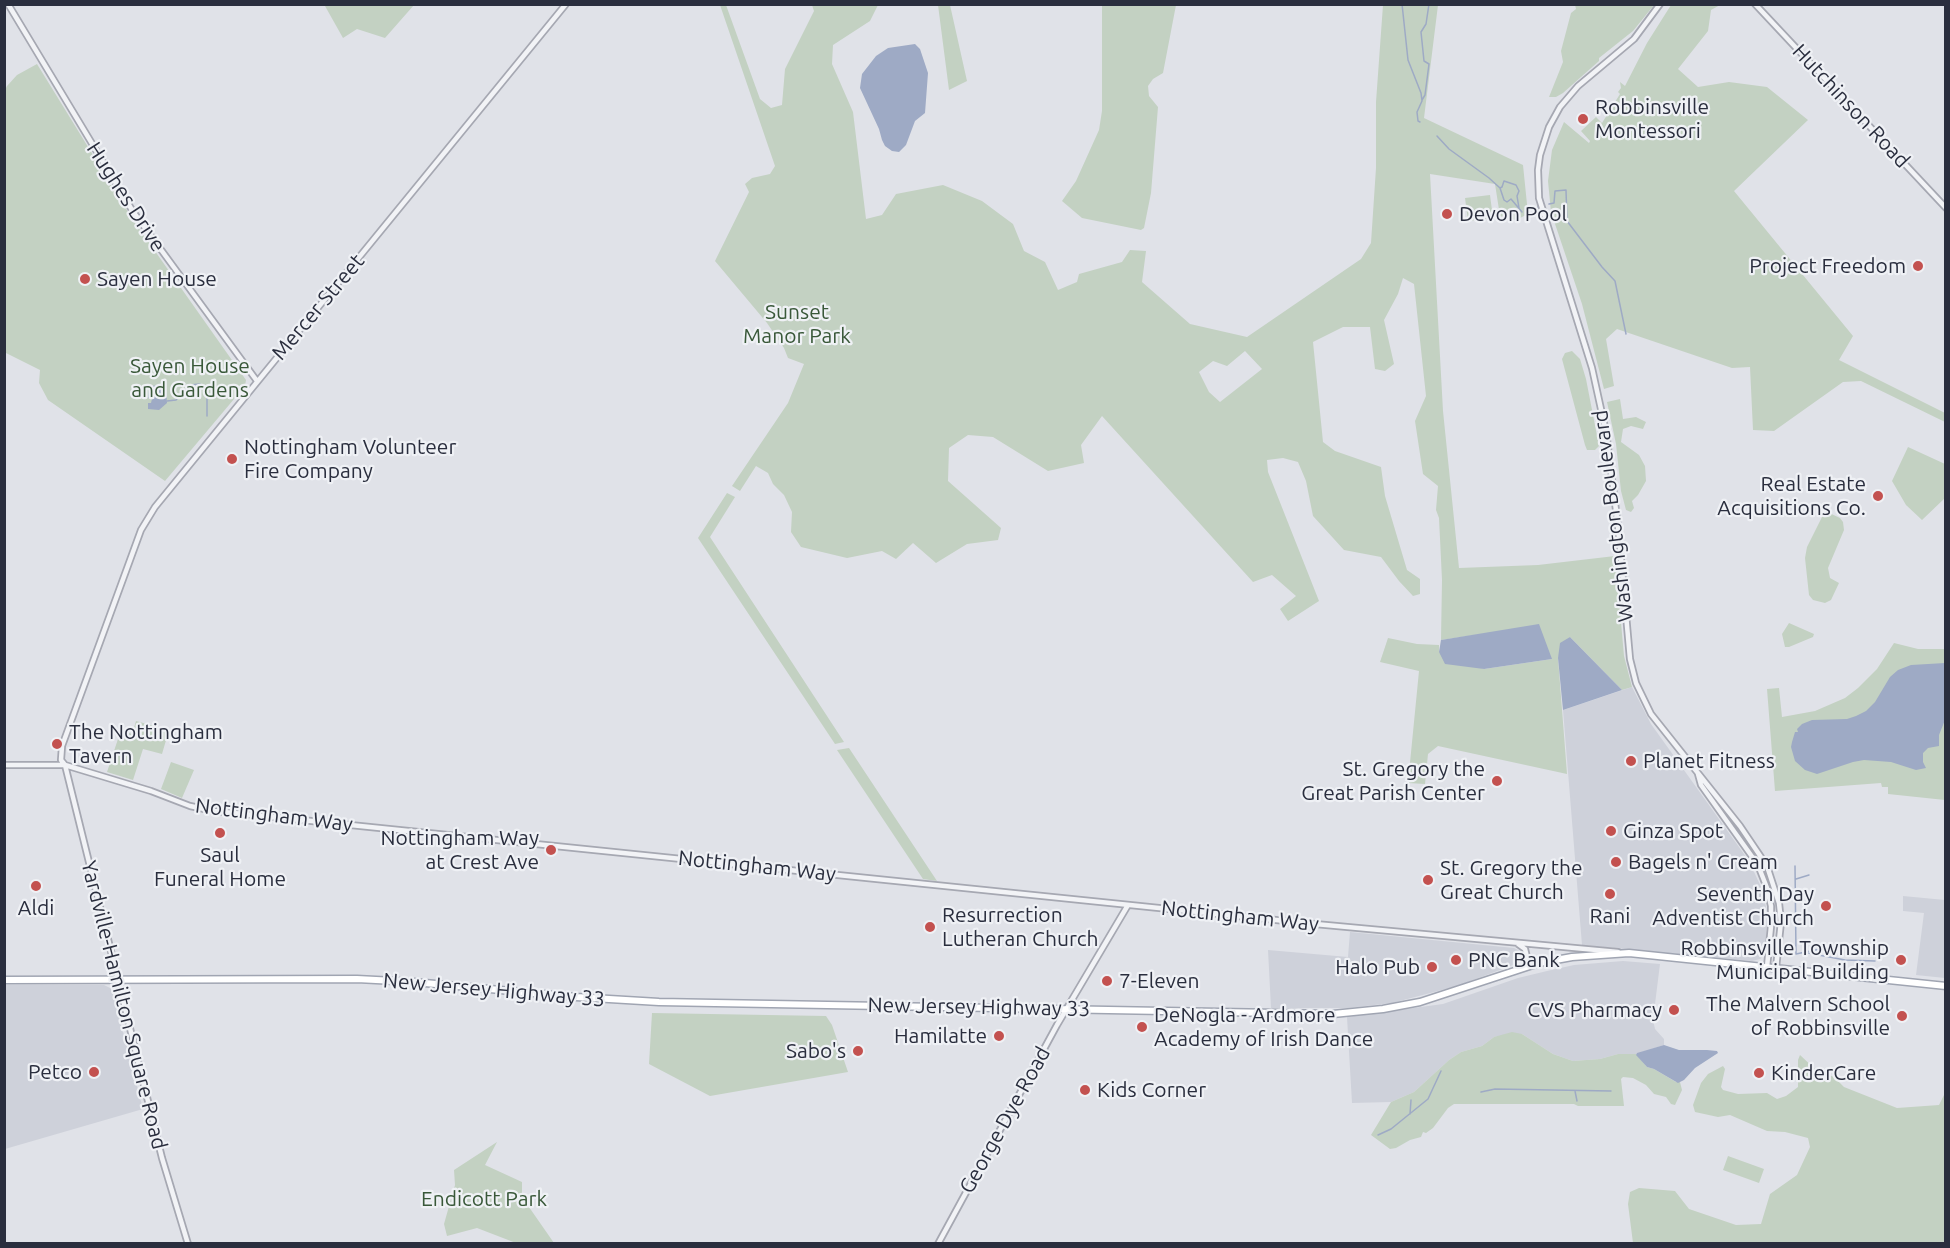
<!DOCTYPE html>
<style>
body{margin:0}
#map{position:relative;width:1950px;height:1248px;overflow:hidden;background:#e0e2e8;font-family:Ubuntu,sans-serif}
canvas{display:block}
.frame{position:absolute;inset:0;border:6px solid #2a2e3e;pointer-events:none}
</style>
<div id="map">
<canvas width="1950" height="1248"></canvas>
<div class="frame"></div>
</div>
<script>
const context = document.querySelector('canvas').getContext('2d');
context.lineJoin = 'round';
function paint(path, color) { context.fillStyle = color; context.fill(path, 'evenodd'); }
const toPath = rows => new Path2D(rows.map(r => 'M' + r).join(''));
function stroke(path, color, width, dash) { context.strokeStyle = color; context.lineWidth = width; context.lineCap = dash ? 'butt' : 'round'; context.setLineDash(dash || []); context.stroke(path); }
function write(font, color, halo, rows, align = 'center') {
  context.font = font + ' Ubuntu,sans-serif'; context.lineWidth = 4.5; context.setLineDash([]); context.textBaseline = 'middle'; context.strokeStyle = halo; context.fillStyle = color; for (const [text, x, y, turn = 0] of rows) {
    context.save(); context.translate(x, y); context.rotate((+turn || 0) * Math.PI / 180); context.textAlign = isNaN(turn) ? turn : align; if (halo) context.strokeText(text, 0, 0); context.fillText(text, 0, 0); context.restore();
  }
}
paint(toPath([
 [1632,687,1651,724,1749,861,1761,887,1766,907,1767,924,1765,955,1760,959,1752,961,1582,945,1563,710],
 [1903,896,1945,900,1945,978,1916,975,1924,913,1903,911],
 [1350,932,1514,948,1520,951,1521,959,1516,964,1457,986,1392,1003,1348,1008,1271,1008,1268,950,1348,957],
 [1623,961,1660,964,1653,1020,1655,1029,1664,1039,1664,1045,1636,1054,1618,1054,1600,1059,1573,1061,1553,1054,1522,1034,1494,1037,1482,1046,1461,1052,1449,1060,1414,1092,1391,1102,1352,1103,1347,1017,1443,1004,1518,978,1547,971,1574,965],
 [5,985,104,985,112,989,143,1109,5,1149]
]), '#ced1da');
paint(toPath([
 [326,5,326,4,414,5,385,38,357,29,343,38,325,6],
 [720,5,726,5,760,99,771,108,782,105,785,69,814,11,812,5,878,5,870,21,833,45,832,64,853,112,866,219,882,215,896,194,943,185,982,201,1013,224,1024,251,1045,262,1058,290,1077,282,1079,274,1122,262,1130,250,1146,251,1142,282,1190,324,1247,337,1361,259,1371,243,1376,168,1376,102,1383,5,1438,5,1424,118,1523,165,1528,214,1516,220,1500,216,1495,184,1430,174,1443,411,1459,568,1538,565,1615,556,1624,656,1632,687,1622,690,1570,637,1558,658,1567,774,1438,746,1428,754,1425,784,1408,783,1419,671,1380,662,1388,638,1417,644,1439,645,1439,652,1484,669,1552,659,1489,633,1441,640,1442,580,1439,518,1436,510,1438,486,1423,474,1415,421,1426,396,1414,284,1403,278,1398,294,1384,320,1394,364,1385,371,1375,369,1370,327,1343,327,1313,342,1323,442,1335,451,1381,467,1385,496,1407,570,1420,579,1420,594,1413,596,1399,581,1381,557,1344,550,1313,516,1306,481,1298,462,1283,458,1267,460,1268,472,1319,601,1288,621,1280,609,1296,596,1272,575,1253,582,1102,416,1081,445,1084,463,1048,471,993,437,968,435,949,448,948,481,1001,528,998,540,967,544,936,563,913,543,896,559,882,551,847,558,801,547,791,532,792,512,784,495,773,484,768,473,756,466,740,491,732,486,788,403,804,364,788,358,784,348,767,323,715,261,749,192,745,184,752,178,770,174,775,166],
 [1245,351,1262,369,1220,402,1209,392,1199,372,1213,361,1227,366],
 [938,5,950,5,967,81,949,90],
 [1102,5,1176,5,1163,73,1153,79,1148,86,1149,96,1158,107,1151,193,1144,228,1141,230,1082,218,1062,201,1076,181,1099,130,1102,111],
 [1575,5,1654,5,1633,31,1599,58,1599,61,1563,93,1556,97,1549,97,1563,62,1561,51,1571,13,1576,9],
 [1671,5,1720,5,1711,10,1708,31,1678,69,1698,87,1729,82,1767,87,1808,120,1734,191,1853,336,1839,360,1945,413,1945,422,1861,381,1843,382,1774,431,1753,430,1750,367,1732,368,1617,329,1606,339,1614,386,1604,389,1582,304,1551,212,1548,181,1552,150,1564,122,1589,143,1590,141,1581,131,1596,117,1602,123,1620,94,1618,92,1621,88,1620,82,1625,86,1647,43],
 [37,64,133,220,246,380,245,386,165,481,48,400,39,383,40,370,6,353,5,354,4,92,7,86,17,75],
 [1490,195,1493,218,1468,221,1465,198],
 [1572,351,1580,359,1586,379,1599,446,1595,450,1587,450,1585,445,1562,359,1565,353],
 [1620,399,1623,419,1636,417,1646,422,1643,429,1631,426,1623,429,1621,442,1639,455,1645,466,1646,481,1638,495,1632,501,1634,508,1631,512,1626,510,1621,491,1616,444,1607,402],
 [1908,447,1945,464,1945,498,1922,520,1906,505,1892,481],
 [727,493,735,497,710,537,844,742,835,744,698,538],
 [1825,511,1840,518,1843,522,1844,530,1828,568,1830,578,1839,583,1831,600,1825,603,1813,600,1809,595,1805,558,1807,547],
 [1789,623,1814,634,1813,637,1789,647,1785,647,1782,634],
 [1894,643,1918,649,1945,649,1945,800,1888,794,1888,787,1882,787,1881,783,1775,791,1767,689,1779,688,1782,717,1815,711,1845,698,1858,688,1877,669],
 [136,721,169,730,162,754,143,749,133,780,107,772,121,730,132,734],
 [849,748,937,881,923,879,837,750],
 [171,762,194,770,182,798,161,789],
 [652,1013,826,1016,832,1025,848,1072,710,1096,649,1064],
 [1512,1032,1522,1034,1553,1054,1573,1061,1600,1059,1618,1054,1636,1054,1647,1067,1654,1069,1676,1082,1680,1082,1682,1090,1675,1105,1671,1104,1666,1097,1654,1094,1646,1085,1633,1078,1623,1077,1621,1079,1624,1106,1578,1106,1574,1104,1454,1104,1448,1108,1433,1128,1426,1133,1423,1132,1421,1137,1410,1140,1396,1148,1390,1149,1371,1135,1391,1102,1414,1092,1449,1060,1461,1052,1482,1046,1494,1037],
 [1800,1055,1816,1070,1834,1077,1844,1087,1897,1108,1939,1105,1945,1093,1945,1243,1633,1243,1628,1204,1630,1192,1639,1188,1675,1191,1689,1209,1736,1225,1761,1224,1770,1194,1797,1175,1810,1147,1808,1138,1785,1132,1767,1131,1730,1115,1718,1117,1695,1112,1693,1105,1701,1083,1708,1074,1723,1066,1725,1069,1721,1087,1723,1090,1738,1094,1767,1093,1777,1099,1786,1096,1798,1087,1798,1060],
 [497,1142,485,1165,522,1182,522,1197,554,1243,516,1243,477,1228,447,1236,444,1224,455,1185,454,1170],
 [1728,1156,1764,1169,1759,1183,1723,1170]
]), '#c3d1c2');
paint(toPath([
 [915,44,920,49,928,73,925,113,915,121,906,145,899,152,892,151,885,146,882,140,879,129,860,88,862,74,876,56,888,48],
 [159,385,164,387,166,391,167,403,159,410,148,409,148,403,151,403,152,399,148,398,149,390,152,386],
 [1539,624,1552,659,1484,669,1445,664,1439,652,1441,640],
 [1570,637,1622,690,1563,710,1558,658,1560,643],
 [1945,663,1945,720,1939,735,1939,746,1928,748,1923,753,1923,762,1926,768,1916,770,1891,762,1864,760,1853,762,1817,774,1805,770,1795,761,1791,747,1792,742,1795,732,1798,732,1797,729,1802,724,1812,720,1847,719,1856,716,1866,711,1875,702,1890,677,1898,670,1911,665],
 [1664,1045,1679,1050,1707,1050,1717,1051,1718,1053,1695,1068,1684,1080,1678,1083,1654,1069,1647,1067,1636,1055,1637,1053]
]), '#9eaac5');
stroke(toPath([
 [1402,4,1408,60,1421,93,1422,101,1417,112,1418,121,1420,122],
 [1422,100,1425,95,1429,64,1424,61,1421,32,1426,24,1429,4],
 [1437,136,1449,149,1489,178,1500,188,1504,200,1507,202,1511,199,1522,212],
 [1500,188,1502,187,1504,181,1516,185,1519,191,1517,196,1519,208],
 [1549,204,1554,203,1555,191,1566,190,1567,221,1602,267,1615,281,1626,334],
 [1537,208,1538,207],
 [167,401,176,400,190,385,200,384,204,387,207,395,207,416],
 [1795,866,1796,954,1825,948],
 [1796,879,1809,875],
 [1808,953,1845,960,1875,961],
 [1575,1091,1577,1101],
 [1481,1092,1495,1089,1611,1091],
 [1410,1114,1411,1100],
 [1378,1135,1391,1129,1428,1099,1441,1071]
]), '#9eaac5', 1.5);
const minor = toPath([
 [8,4,132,210,257,381],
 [1660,4,1634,39,1578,86,1560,107,1549,127,1540,155,1538,170,1539,198,1592,368,1606,432,1618,526,1630,659,1636,683,1651,714,1740,826,1767,866,1779,903,1781,922,1776,968],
 [1755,4,1946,208],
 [4,765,65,765,151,791,190,806,214,811,1315,924,1618,952],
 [1698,774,1701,785,1758,865,1767,888,1771,906,1771,926,1767,967],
 [1518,944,1525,949,1529,965],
 [188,1244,162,1158,65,765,61,760,62,746,141,530,155,507,566,4],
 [938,1244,1057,1025,1128,905]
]);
const major = toPath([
 [4,980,357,979,414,982,576,997,659,1002,1333,1014,1383,1009,1420,1002,1539,963,1572,957,1629,953,1946,986]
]);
stroke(minor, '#a6a8b2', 8);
stroke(major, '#a0a5b2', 9);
stroke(minor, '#f2f3f6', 4.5);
stroke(major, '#fff', 6);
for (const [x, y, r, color] of [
 [1583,119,6,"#c3514f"],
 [1447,214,6,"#c3514f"],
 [1918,266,6,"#c3514f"],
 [85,279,6,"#c3514f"],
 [232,459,6,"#c3514f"],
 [1878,496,6,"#c3514f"],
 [57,744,6,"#c3514f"],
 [1631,761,6,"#c3514f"],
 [1497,781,6,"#c3514f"],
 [1611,831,6,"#c3514f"],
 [220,833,6,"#c3514f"],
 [551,850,6,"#c3514f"],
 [1616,862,6,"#c3514f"],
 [1428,880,6,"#c3514f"],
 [36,886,6,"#c3514f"],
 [1610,894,6,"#c3514f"],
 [1826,906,6,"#c3514f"],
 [930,927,6,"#c3514f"],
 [1456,960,6,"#c3514f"],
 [1901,960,6,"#c3514f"],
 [1432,967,6,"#c3514f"],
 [1107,981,6,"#c3514f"],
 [1674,1010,6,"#c3514f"],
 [1902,1016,6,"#c3514f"],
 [1142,1027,6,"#c3514f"],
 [999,1036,6,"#c3514f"],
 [858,1051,6,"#c3514f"],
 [94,1072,6,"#c3514f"],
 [1759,1073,6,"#c3514f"],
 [1085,1090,6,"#c3514f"]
]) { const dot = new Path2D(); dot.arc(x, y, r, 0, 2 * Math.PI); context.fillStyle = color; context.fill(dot); stroke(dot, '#eff1f5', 2); }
write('21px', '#2a2e3e', '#eff1f5', [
 ["Hutchinson Road",1851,106,47],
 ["Hughes Drive",126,197,57],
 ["Mercer Street",318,307,-50],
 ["Washington Boulevard",1613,516,-97],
 ["Nottingham Way",274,815,7],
 ["Nottingham Way",757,866,6],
 ["Nottingham Way",1240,916,6],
 ["New Jersey Highway 33",494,990,5],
 ["Yardville-Hamilton Square Road",124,1005,76],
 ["New Jersey Highway 33",979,1007,1],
 ["George Dye Road",1005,1120,-61]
]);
write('21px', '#2a2e3e', '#eff1f5', [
 ["Robbinsville",1595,107],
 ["Montessori",1595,131],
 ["Devon Pool",1459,214],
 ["Project Freedom",1906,266,"right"],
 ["Sayen House",97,279],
 ["Nottingham Volunteer",244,447],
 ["Fire Company",244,471],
 ["Real Estate",1866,484,"right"],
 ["Acquisitions Co.",1866,508,"right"],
 ["The Nottingham",69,732],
 ["Tavern",69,756],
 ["Planet Fitness",1643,761],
 ["St. Gregory the",1485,769,"right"],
 ["Great Parish Center",1485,793,"right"],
 ["Ginza Spot",1623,831],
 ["Nottingham Way",539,838,"right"],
 ["at Crest Ave",539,862,"right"],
 ["Saul",220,855,"center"],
 ["Funeral Home",220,879,"center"],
 ["Bagels n' Cream",1628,862],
 ["St. Gregory the",1440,868],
 ["Great Church",1440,892],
 ["Seventh Day",1814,894,"right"],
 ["Adventist Church",1814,918,"right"],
 ["Aldi",36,908,"center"],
 ["Resurrection",942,915],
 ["Lutheran Church",942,939],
 ["Rani",1610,916,"center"],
 ["Robbinsville Township",1889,948,"right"],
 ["Municipal Building",1889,972,"right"],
 ["PNC Bank",1468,960],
 ["Halo Pub",1420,967,"right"],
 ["7-Eleven",1119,981],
 ["The Malvern School",1890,1004,"right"],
 ["of Robbinsville",1890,1028,"right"],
 ["CVS Pharmacy",1662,1010,"right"],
 ["DeNogla - Ardmore",1154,1015],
 ["Academy of Irish Dance",1154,1039],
 ["Hamilatte",987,1036,"right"],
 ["Sabo's",846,1051,"right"],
 ["Petco",82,1072,"right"],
 ["KinderCare",1771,1073],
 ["Kids Corner",1097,1090]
], 'left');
write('21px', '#395839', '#eff1f5', [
 ["Sunset",797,312],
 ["Manor Park",797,336],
 ["Sayen House",190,366],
 ["and Gardens",190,390],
 ["Endicott Park",484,1199]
]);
</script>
